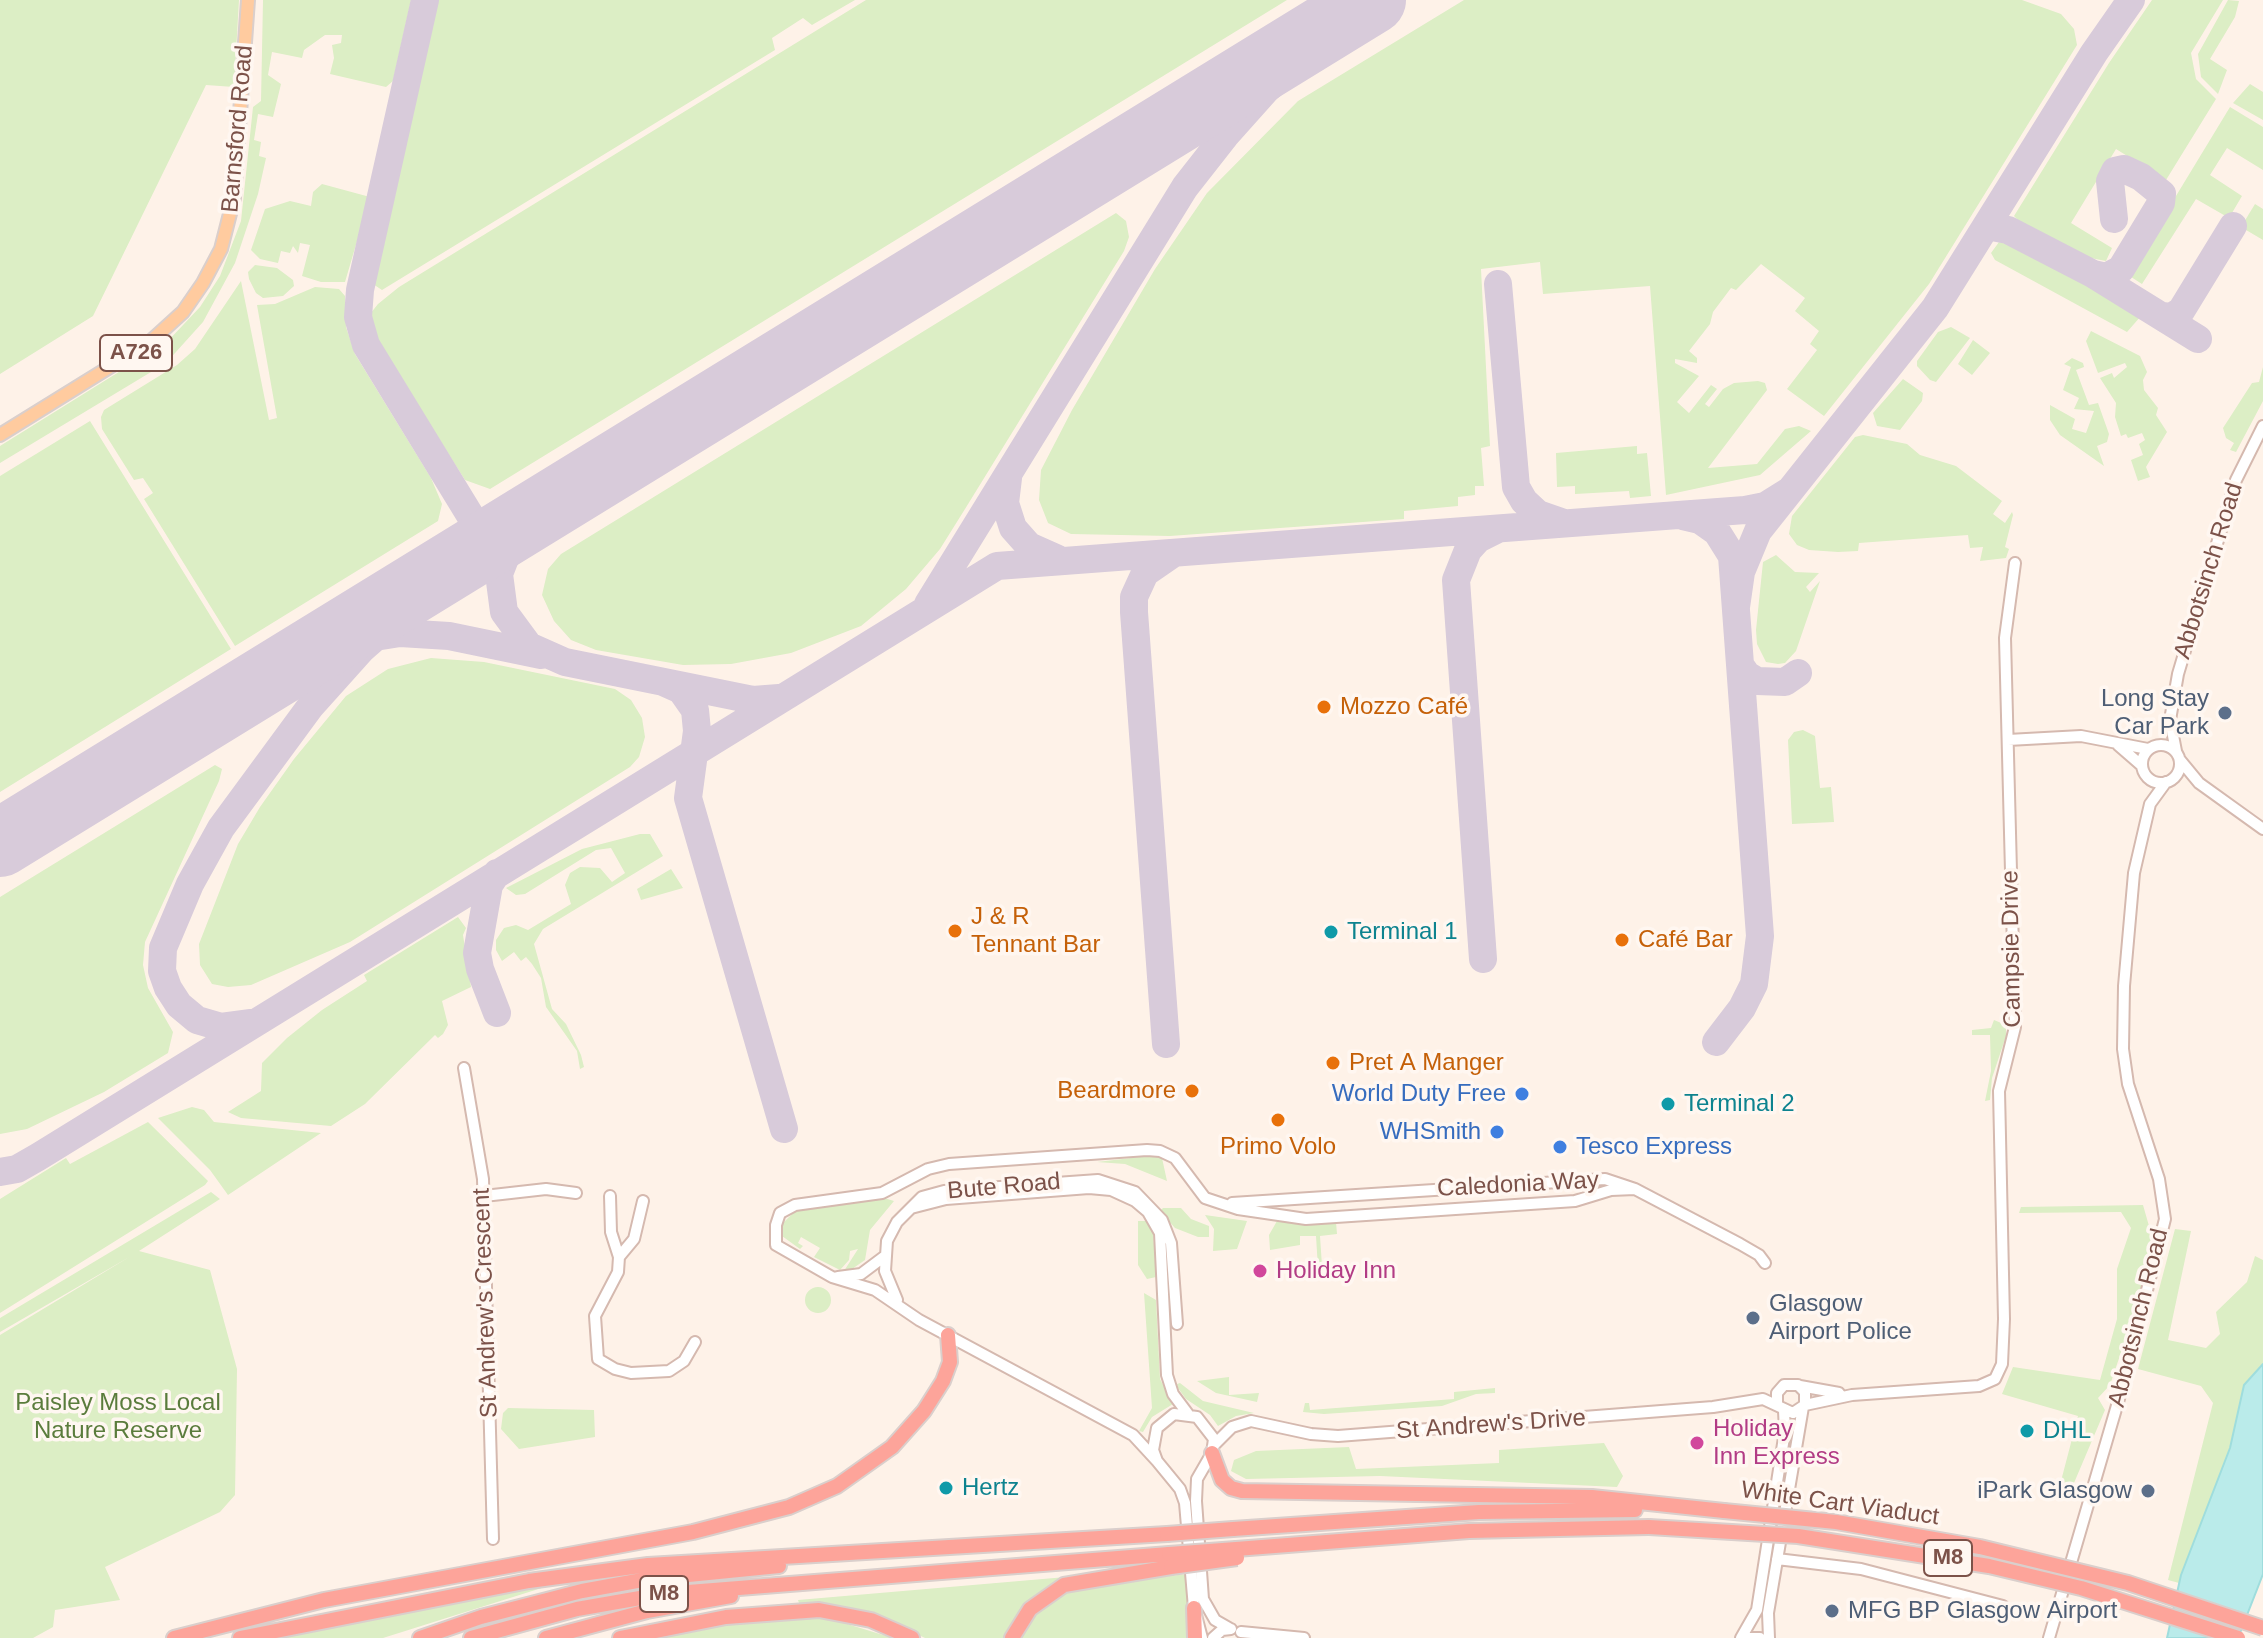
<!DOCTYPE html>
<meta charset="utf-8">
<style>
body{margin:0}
canvas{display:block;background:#fef2e8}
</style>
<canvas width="2263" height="1638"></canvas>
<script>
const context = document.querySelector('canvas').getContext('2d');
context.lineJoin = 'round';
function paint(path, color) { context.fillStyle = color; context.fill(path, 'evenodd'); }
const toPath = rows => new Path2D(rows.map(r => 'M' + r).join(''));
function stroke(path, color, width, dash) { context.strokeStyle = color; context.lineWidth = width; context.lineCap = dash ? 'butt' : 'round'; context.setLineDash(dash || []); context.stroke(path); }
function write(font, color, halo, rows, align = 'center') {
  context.font = font + ' Helvetica,sans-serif'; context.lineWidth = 7; context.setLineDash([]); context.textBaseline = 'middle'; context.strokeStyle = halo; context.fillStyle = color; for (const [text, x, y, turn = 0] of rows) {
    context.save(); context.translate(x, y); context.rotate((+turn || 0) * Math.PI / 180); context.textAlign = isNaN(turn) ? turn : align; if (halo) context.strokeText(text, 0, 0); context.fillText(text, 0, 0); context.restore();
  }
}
paint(toPath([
 [0,0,239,0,234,87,206,85,93,316,0,374],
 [263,0,411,0,393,81,386,87,330,74,334,58,332,45,341,43,342,35,325,35,304,50,302,58,272,52,268,75,281,84,273,117,258,114,254,140,261,142,259,156,266,158,258,194,235,263,203,322,166,363,0,463,0,446,167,342,200,307,220,276,241,221,253,107,261,101],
 [436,0,855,0,812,25,803,18,772,38,775,50,382,290,373,284],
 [866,0,1287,0,490,489,465,480,377,341,370,314,378,304,399,287],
 [1464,0,2022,0,2061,14,2074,29,2077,45,1929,284,1824,416,1787,389,1817,350,1810,344,1819,331,1795,311,1805,298,1761,264,1736,290,1731,288,1713,312,1710,324,1689,351,1697,358,1697,363,1675,359,1675,363,1699,376,1677,402,1689,413,1711,385,1717,389,1705,404,1709,407,1723,389,1734,383,1758,381,1765,383,1767,390,1708,468,1757,464,1785,429,1799,426,1811,431,1760,475,1666,495,1650,286,1543,294,1540,262,1481,269,1490,446,1481,448,1484,486,1475,486,1475,495,1458,497,1458,506,1404,511,1404,519,1170,536,1071,534,1048,523,1039,500,1041,470,1072,410,1155,269,1207,193,1298,101],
 [2152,0,2223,0,2191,53,2196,79,2216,99,2166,180,2116,149,2071,223,2112,248,2106,261,2080,256,2029,232,2014,216,2109,63],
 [2228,0,2239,1,2235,17,2210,59,2227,70,2218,94,2201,77,2198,54],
 [2250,84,2263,92,2263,120,2233,103],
 [2230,107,2263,127,2263,170,2227,148,2210,175,2242,196,2229,218,2196,199,2142,284,2128,275],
 [322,184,370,197,345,282,321,282,302,276,310,245,300,243,298,253,293,246,290,253,281,251,278,263,260,259,251,250,265,209,290,201,311,206,313,192],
 [2255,204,2263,209,2263,240,2241,227],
 [1116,213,1126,221,1129,237,1124,251,965,509,940,549,906,589,861,626,791,653,731,664,683,665,596,650,571,640,554,621,542,595,548,569,561,554],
 [1999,242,2024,248,2140,310,2141,316,2127,332,1995,260,1991,253],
 [255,265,277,268,293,280,294,286,283,296,263,298,256,293,249,279,248,272],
 [241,281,269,420,277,418,257,305,275,304,315,287,339,289,345,296,346,327,355,354,431,478,442,504,438,521,235,646,144,499,153,493,143,478,134,480,102,429,101,417,104,410,177,365,195,349],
 [1951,327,1970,338,1936,382,1930,380,1917,366,1917,361,1938,332],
 [2091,331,2140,356,2147,372,2143,380,2144,390,2158,408,2156,415,2167,432,2146,467,2150,477,2138,481,2131,460,2143,455,2139,444,2145,440,2142,433,2128,438,2126,434,2121,436,2115,417,2116,403,2100,378,2112,373,2114,378,2127,367,2125,363,2098,373,2086,341],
 [1973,340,1990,353,1972,375,1958,364],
 [2072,358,2083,363,2084,367,2076,370,2089,405,2098,403,2109,434,2107,442,2097,446,2104,466,2060,435,2050,420,2050,405,2075,419,2072,429,2086,433,2094,411,2074,409,2079,398,2063,390,2071,367,2064,364],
 [2263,367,2263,401,2236,452,2230,450,2234,443,2226,438,2223,428,2252,383,2259,382],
 [1903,379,1923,393,1922,401,1900,430,1877,426,1873,413],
 [90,421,231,649,0,792,0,476],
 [1863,435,1907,444,1920,455,1956,466,2002,501,1993,514,2005,523,2012,512,2013,515,2005,547,2009,549,2006,558,1980,561,1983,547,1970,548,1968,535,1859,543,1858,551,1838,552,1809,550,1797,545,1789,534,1792,516,1855,437],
 [1637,446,1637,454,1647,453,1651,496,1630,498,1629,491,1575,494,1575,486,1557,487,1556,453],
 [1776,555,1795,572,1819,573,1806,587,1810,592,1820,581,1796,651,1785,663,1778,664,1766,662,1757,644,1756,630,1763,562],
 [431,658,484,662,615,689,631,700,642,718,645,737,639,757,630,767,350,942,251,985,228,987,212,984,200,965,199,944,238,844,260,807,294,759,346,696,388,669],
 [1803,730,1815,736,1820,788,1831,787,1834,822,1792,824,1788,740,1794,732],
 [215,765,222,769,219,781,145,942,143,965,148,988,173,1032,168,1053,104,1092,27,1129,0,1134,0,897],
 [640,834,650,834,663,856,543,929,534,944,552,1009,566,1024,581,1055,584,1067,580,1069,577,1051,546,1007,541,978,532,964,526,957,521,961,514,952,502,961,496,950,496,940,504,928,516,925,528,930,571,904,565,885,570,873,580,867,600,868,612,882,625,873,611,848,596,850,525,894,516,895,506,888,582,849],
 [671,869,683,888,641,900,637,889],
 [458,917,466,928,463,935,471,987,442,1001,448,1025,443,1034,438,1038,435,1035,365,1104,331,1126,241,1118,228,1112,261,1091,262,1063,287,1038,322,1010,367,981,364,975],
 [1994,1020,2006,1025,2006,1036,1992,1078,1990,1100,1985,1101,1991,1071,1990,1035,1972,1035,1972,1030,1991,1028],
 [192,1107,204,1110,214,1122,321,1133,228,1195,210,1170,158,1118],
 [148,1122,208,1181,205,1185,0,1313,0,1199,66,1158,70,1164],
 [1148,1156,1162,1158,1167,1181,1125,1164,1097,1162],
 [211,1192,220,1199,139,1251,210,1270,237,1369,235,1495,220,1512,105,1567,120,1600,55,1610,53,1627,33,1638,0,1638,0,1335,131,1256,0,1332,0,1318],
 [884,1198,894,1201,870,1230,865,1260,852,1269,844,1271,858,1249,850,1251,849,1260,840,1270,814,1257,820,1248,801,1237,798,1243,803,1246,800,1249,782,1236,783,1223,795,1211],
 [2143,1205,2153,1240,2134,1314,2110,1385,2098,1398,2105,1410,2071,1490,2061,1481,2078,1416,2002,1394,2013,1367,2100,1380,2117,1319,2117,1269,2131,1228,2121,1212,2019,1213,2021,1207],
 [1163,1208,1181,1208,1191,1219,1209,1226,1209,1237,1198,1237,1175,1228,1160,1211],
 [1205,1215,1247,1221,1237,1249,1213,1251,1214,1229],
 [1138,1221,1148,1221,1153,1230,1156,1277,1147,1279,1138,1265],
 [1277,1221,1336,1222,1337,1234,1320,1236,1322,1266,1318,1268,1316,1236,1300,1236,1300,1245,1270,1250,1269,1235],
 [2175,1229,2191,1231,2168,1340,2206,1348,2220,1334,2216,1312,2247,1282,2255,1256,2263,1260,2263,1364,2244,1385,2230,1448,2179,1583,2168,1580,2213,1403,2201,1386,2138,1369],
 '805 1300a13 13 0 1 1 26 0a13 13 0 1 1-26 0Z',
 [1144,1293,1156,1300,1160,1379,1173,1404,1152,1417,1143,1432,1139,1431,1152,1408],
 [1229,1377,1229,1395,1259,1393,1257,1402,1216,1393,1197,1381],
 [1180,1383,1203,1401,1254,1413,1236,1416,1218,1426,1210,1415,1186,1399,1178,1388,1177,1384],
 [1495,1388,1495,1393,1476,1394,1442,1406,1324,1414,1303,1412,1305,1403,1309,1403,1310,1410,1454,1399,1454,1392],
 [508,1408,594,1410,595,1437,519,1449,501,1429,503,1413],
 [1604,1443,1623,1476,1617,1487,1380,1476,1246,1479,1231,1471,1234,1460,1256,1451,1349,1447,1356,1469,1499,1463,1499,1450],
 [1186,1574,1191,1638,1018,1638,1035,1613,1073,1588],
 [1066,1577,1029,1601,1004,1638,925,1638,873,1613,843,1606,799,1603,798,1600],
 [548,1586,383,1638,274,1638,323,1627],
 [821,1616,893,1638,653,1638,770,1618]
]), '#dceec5');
const water = toPath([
 [2263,1364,2263,1574,2238,1638,2167,1638,2181,1575,2230,1448,2244,1385,2263,1364]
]);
paint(water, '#baebea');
stroke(water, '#9fdddd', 2);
stroke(toPath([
 [425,0,360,290,358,317,366,345,487,543],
 [1984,230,1992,227,2008,230,2093,274,2198,339],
 [2093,274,2106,277,2121,269,2161,203,2162,194,2141,177,2124,169,2115,171,2110,181,2114,219],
 [1498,284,1516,487,1524,501,1538,514,1561,522],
 [2162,316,2171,317,2181,311,2233,226],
 [1008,478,1005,503,1013,528,1029,546,1056,558],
 [536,514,513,538,499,574,504,612,529,646,565,662,753,700,779,698],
 [1683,516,1700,520,1717,532,1732,556,1760,936,1754,984,1742,1008,1716,1042],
 [928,604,1185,187,1225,136,1267,89,1372,0],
 [1736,607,1741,572,1758,531,1935,308,2094,53,2131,0],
 [299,659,350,641,400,633,449,636,541,655],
 [1740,665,1747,675,1757,681,1785,682,1798,673],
 [663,682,681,690,695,710,697,731,688,798,784,1129],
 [497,873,489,885,477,953,480,969,497,1013],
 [1483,959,1456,580,1468,550,1478,539,1498,529],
 [251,1023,221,1027,197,1020,179,1005,168,988,162,971,163,948,190,884,221,828,310,707,362,649,471,553],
 [1166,1044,1134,612,1134,597,1145,573,1174,553],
 [0,1172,17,1169,38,1157,997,566,1745,510,1765,506,1789,491]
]), '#d8cbda', 28);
stroke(toPath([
 [0,843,1372,0]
]), '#d8cbda', 68);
const minor = toPath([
 [2008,740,2081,736,2148,749],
 '2142 764a19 19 0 1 1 38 0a19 19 0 1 1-38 0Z',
 [2118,745,2141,765],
 [2176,751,2170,720,2178,674,2236,480,2263,426],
 [2180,760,2199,783,2263,829],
 [464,1068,483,1179,493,1539],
 [484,1196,546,1189,576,1193],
 [610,1196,611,1232,619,1257,618,1272,595,1316,598,1359,615,1369,631,1373,669,1371,684,1361,695,1342],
 [1232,1203,1605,1179,1635,1189,1740,1244,1759,1255,1765,1263],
 [911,1208,946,1199,1089,1188,1111,1190,1135,1201,1148,1212,1160,1233,1167,1375,1173,1394,1188,1414],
 [619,1257,634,1239,643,1201],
 [838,1277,861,1274,885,1256],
 [897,1300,885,1271,887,1241,897,1222,922,1197,944,1191,1098,1180,1135,1192,1162,1220,1171,1243,1177,1324],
 [1800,1386,1839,1393],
 [1805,1405,1852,1395,1979,1386,1995,1379,2002,1364,2004,1319,1999,1091,2015,1027,2005,638,2015,563],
 [1214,1445,1232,1427,1251,1421,1311,1434,1338,1436,1713,1407,1763,1399,1793,1413,1805,1405,1805,1392,1798,1385,1784,1385,1777,1393,1777,1403],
 [1157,1461,1133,1435,919,1320,875,1290,832,1277,776,1245,776,1225,780,1213,795,1205,882,1193,928,1169,949,1164,1147,1150,1160,1151,1175,1158,1205,1198,1238,1209,1306,1219,1575,1201,1611,1190,1635,1189],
 [1777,1559,1861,1569,2003,1606],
 [1241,1632,1304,1638],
 [1202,1638,1194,1608,1185,1503,1180,1489,1157,1461,1153,1450,1157,1428,1174,1414,1197,1417,1214,1439,1212,1453,1197,1479,1196,1501,1203,1599,1215,1620,1229,1628],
 [1213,1638,1222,1630,1231,1629],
 [1741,1638,1757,1610,1785,1431,1784,1411],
 [1742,1638,1760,1638],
 [1769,1638,1768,1613,1803,1407],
 [2049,1638,2123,1385,2165,1219,2159,1179,2128,1084,2123,1049,2124,986,2134,873,2150,804,2166,782]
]);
const major = toPath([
 [0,435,150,342,183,312,203,283,221,249,234,198,248,0]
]);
const highway = toPath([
 [1212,1453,1222,1480,1231,1488,1242,1491,1592,1497,1724,1511],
 [1233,1529,1479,1512,1635,1510],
 [1236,1549,1469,1531,1649,1527],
 [1194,1608,1195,1638],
 [174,1638,324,1600,693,1532,789,1507,837,1486,892,1447,924,1411,943,1381,950,1362,948,1335],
 [240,1638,529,1581,648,1565,1167,1534],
 [420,1638,481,1617,582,1591,648,1579,779,1566],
 [471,1638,577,1609,663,1594,1169,1554],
 [546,1638,647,1611,731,1596],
 [620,1638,726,1617,819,1610,871,1620,912,1638],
 [1012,1638,1030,1609,1064,1585,1171,1567]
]);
stroke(minor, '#d5b9af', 14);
stroke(major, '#dacfcc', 16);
stroke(highway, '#dacfcc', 18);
stroke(minor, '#fff', 10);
stroke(major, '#ffcb9f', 12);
stroke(highway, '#fda49a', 14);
const highwayBridge = toPath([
 [1724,1511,1836,1522,1980,1547,2128,1583,2263,1628],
 [1649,1527,1798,1536,1989,1566,2081,1588,2238,1638],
 [1167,1534,1233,1529],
 [1169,1554,1236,1549],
 [1171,1567,1237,1558]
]);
stroke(highwayBridge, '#dacfcc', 18, []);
stroke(highwayBridge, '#fda49a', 14);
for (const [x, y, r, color] of [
 [1324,707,8,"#e8710a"],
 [2225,713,8,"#5c6f8a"],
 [955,931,8,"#e8710a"],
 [1331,932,8,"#0f9aa8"],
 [1622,940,8,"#e8710a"],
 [1333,1063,8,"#e8710a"],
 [1192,1091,8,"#e8710a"],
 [1522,1094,8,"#3f7fe0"],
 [1668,1104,8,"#0f9aa8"],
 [1278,1120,8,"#e8710a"],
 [1497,1132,8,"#3f7fe0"],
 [1560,1147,8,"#3f7fe0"],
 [1260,1271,8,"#d1479c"],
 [1753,1318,8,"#5c6f8a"],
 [2027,1431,8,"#0f9aa8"],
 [1697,1443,8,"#d1479c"],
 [946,1488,8,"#0f9aa8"],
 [2148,1491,8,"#5c6f8a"],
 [1832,1611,8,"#5c6f8a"]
]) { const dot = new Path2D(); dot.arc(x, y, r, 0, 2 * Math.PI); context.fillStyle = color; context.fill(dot); stroke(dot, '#fff7f1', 3); }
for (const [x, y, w] of [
 [136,353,72],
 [1948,1558,48],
 [664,1594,48]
]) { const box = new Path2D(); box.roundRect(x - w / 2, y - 18, w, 36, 6); context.fillStyle = '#fff7f1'; context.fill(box); stroke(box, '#7c5249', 2); }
write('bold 22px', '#7c5249', null, [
 ["A726",136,353],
 ["M8",1948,1558],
 ["M8",664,1594]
]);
write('24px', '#7c5249', '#fff7f1', [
 ["Barnsford Road",238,129,-85],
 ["Abbotsinch Road",2209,571,-73],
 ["Campsie Drive",2012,949,-91],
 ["Caledonia Way",1518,1185,-3],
 ["Bute Road",1004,1187,-5],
 ["St Andrew's Crescent",486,1303,-92],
 ["Abbotsinch Road",2139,1318,-76],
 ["St Andrew's Drive",1491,1425,-4],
 ["White Cart Viaduct",1840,1504,8]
]);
write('24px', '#4e5e75', '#fff7f1', [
 ["Long Stay",2209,699],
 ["Car Park",2209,727],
 ["Glasgow",1769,1304,"left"],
 ["Airport Police",1769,1332,"left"],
 ["iPark Glasgow",2132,1491],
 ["MFG BP Glasgow Airport",1848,1611,"left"]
], 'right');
write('24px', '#c56008', '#fff7f1', [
 ["Mozzo Café",1340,707],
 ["J & R",971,917],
 ["Tennant Bar",971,945],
 ["Café Bar",1638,940],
 ["Pret A Manger",1349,1063],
 ["Beardmore",1176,1091,"right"],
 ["Primo Volo",1278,1147,"center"]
], 'left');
write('24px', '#0d838f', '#fff7f1', [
 ["Terminal 1",1347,932],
 ["Terminal 2",1684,1104],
 ["DHL",2043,1431],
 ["Hertz",962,1488]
], 'left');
write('24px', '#366cbe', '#fff7f1', [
 ["World Duty Free",1506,1094],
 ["WHSmith",1481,1132],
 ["Tesco Express",1576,1147,"left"]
], 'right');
write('24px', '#b23c85', '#fff7f1', [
 ["Holiday Inn",1276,1271],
 ["Holiday",1713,1429],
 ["Inn Express",1713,1457]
], 'left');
write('24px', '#5a7c3c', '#fff7f1', [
 ["Paisley Moss Local",118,1403],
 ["Nature Reserve",118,1431]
]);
</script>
